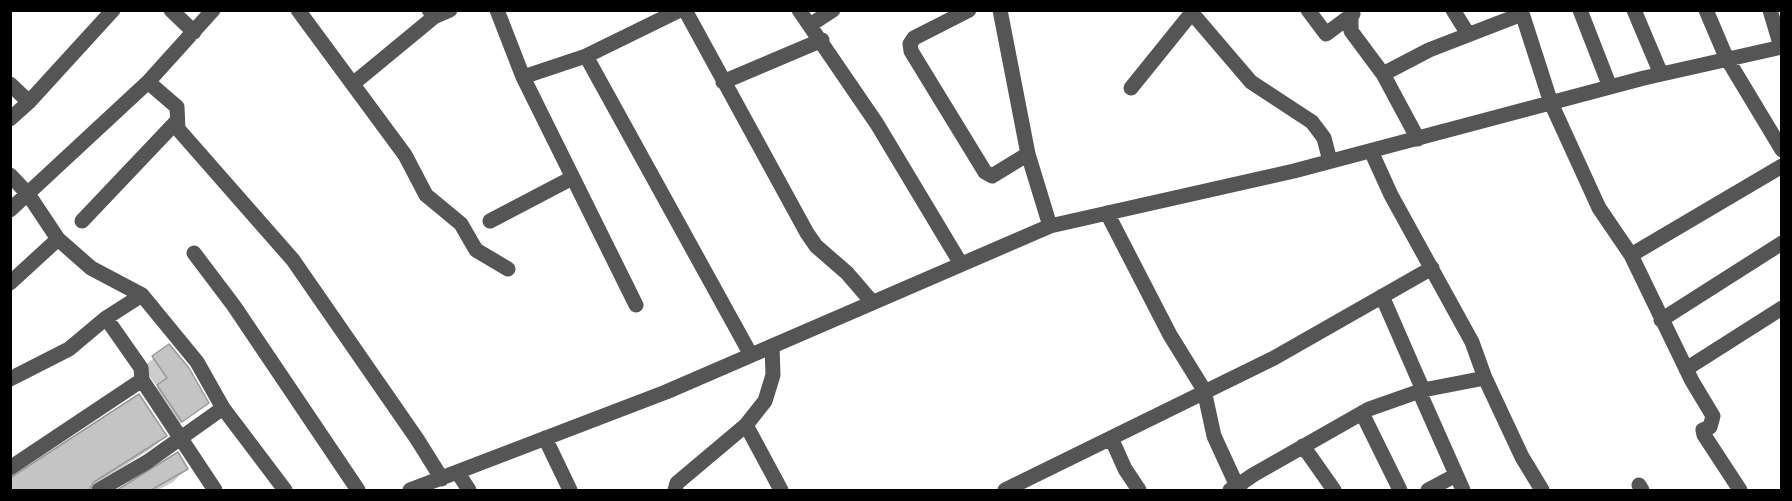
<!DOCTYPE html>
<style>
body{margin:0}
#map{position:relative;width:1792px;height:501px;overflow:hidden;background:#fff;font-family:Montserrat,sans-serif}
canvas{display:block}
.frame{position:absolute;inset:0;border:12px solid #000;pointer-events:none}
</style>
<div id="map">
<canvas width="1792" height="501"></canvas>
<div class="frame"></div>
</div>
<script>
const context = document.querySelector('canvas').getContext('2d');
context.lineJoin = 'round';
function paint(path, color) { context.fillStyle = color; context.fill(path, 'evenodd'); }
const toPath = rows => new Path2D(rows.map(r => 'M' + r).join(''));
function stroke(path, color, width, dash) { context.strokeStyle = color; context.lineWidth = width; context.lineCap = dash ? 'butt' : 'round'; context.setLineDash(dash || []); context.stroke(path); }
paint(toPath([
 [169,346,207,403,171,431,148,396,157,387,143,367],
 [165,435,152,448,88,490,10,490,10,478],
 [178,454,186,469,173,482,158,490,119,490]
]), '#0003');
const building = toPath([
 [169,344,189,368,209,403,182,422,157,385,167,378,152,356,169,344],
 [139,394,167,436,94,482,89,490,10,490,10,478,139,394],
 [178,452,188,469,151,490,117,490,178,452]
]);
paint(building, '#c4c4c4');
stroke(building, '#999', 1.5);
stroke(toPath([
 [171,10,194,32],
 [298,10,405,155,426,195,461,224,476,250,508,269],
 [429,10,434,17,450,10],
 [497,10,523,77,586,56,680,10],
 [685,10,807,233,816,246,847,273,872,302],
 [799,10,877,124,961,264],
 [969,10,914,38,910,44,911,51,985,172,992,176,1028,154],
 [1000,10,1028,154,1050,226],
 [1308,10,1326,34,1353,14],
 [1453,10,1468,34],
 [1521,10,1551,103,1599,208,1631,255,1692,381,1713,416,1710,427,1703,430,1704,435,1740,490],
 [1580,10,1610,87],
 [1634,10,1661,74],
 [1706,10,1726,57,1782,150],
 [1770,10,1781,47],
 [1192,13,1251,82,1312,122,1324,138,1330,161],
 [1351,17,1351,31,1383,74,1418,139],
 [810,25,833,10],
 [586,56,751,355],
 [1383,74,1429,50,1522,14],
 [523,77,636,305],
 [148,82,177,107,178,129,293,260,417,439,442,479],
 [723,82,822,40],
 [354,83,434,17],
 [10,84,29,102,113,10],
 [1131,88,1194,10],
 [10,119,29,102],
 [1371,151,1391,195,1472,342,1485,378,1522,457,1542,490],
 [10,175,28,194,58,239,91,268,142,295,197,362,223,408,285,490],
 [10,210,148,82,213,10],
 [1107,213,1170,335,1204,390,1214,436,1237,486,1230,490],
 [82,221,176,122],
 [490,221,572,178],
 [194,253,234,306,358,490],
 [1631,255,1782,166],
 [10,283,58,239],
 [1382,296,1423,390],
 [1661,320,1782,243],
 [1686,369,1782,308],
 [10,379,69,349,106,318,142,295],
 [142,380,215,490],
 [1419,391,1463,490],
 [1362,413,1400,490],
 [746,425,781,490],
 [545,438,570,490],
 [1112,440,1125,469,1139,490],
 [1303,446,1334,490],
 [10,468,142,380,141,368,106,318],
 [458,473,469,490],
 [1639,485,1642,490],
 [99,490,147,462,223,408],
 [410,490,666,392,1050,226,1294,171,1644,78,1782,47],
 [675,490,677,483,746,425,765,401,773,375,772,346],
 [1005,490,1274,358,1432,268],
 [1240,490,1237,486,1253,475,1369,409,1423,390,1485,378],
 [1428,490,1456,475]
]), '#555', 15);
</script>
